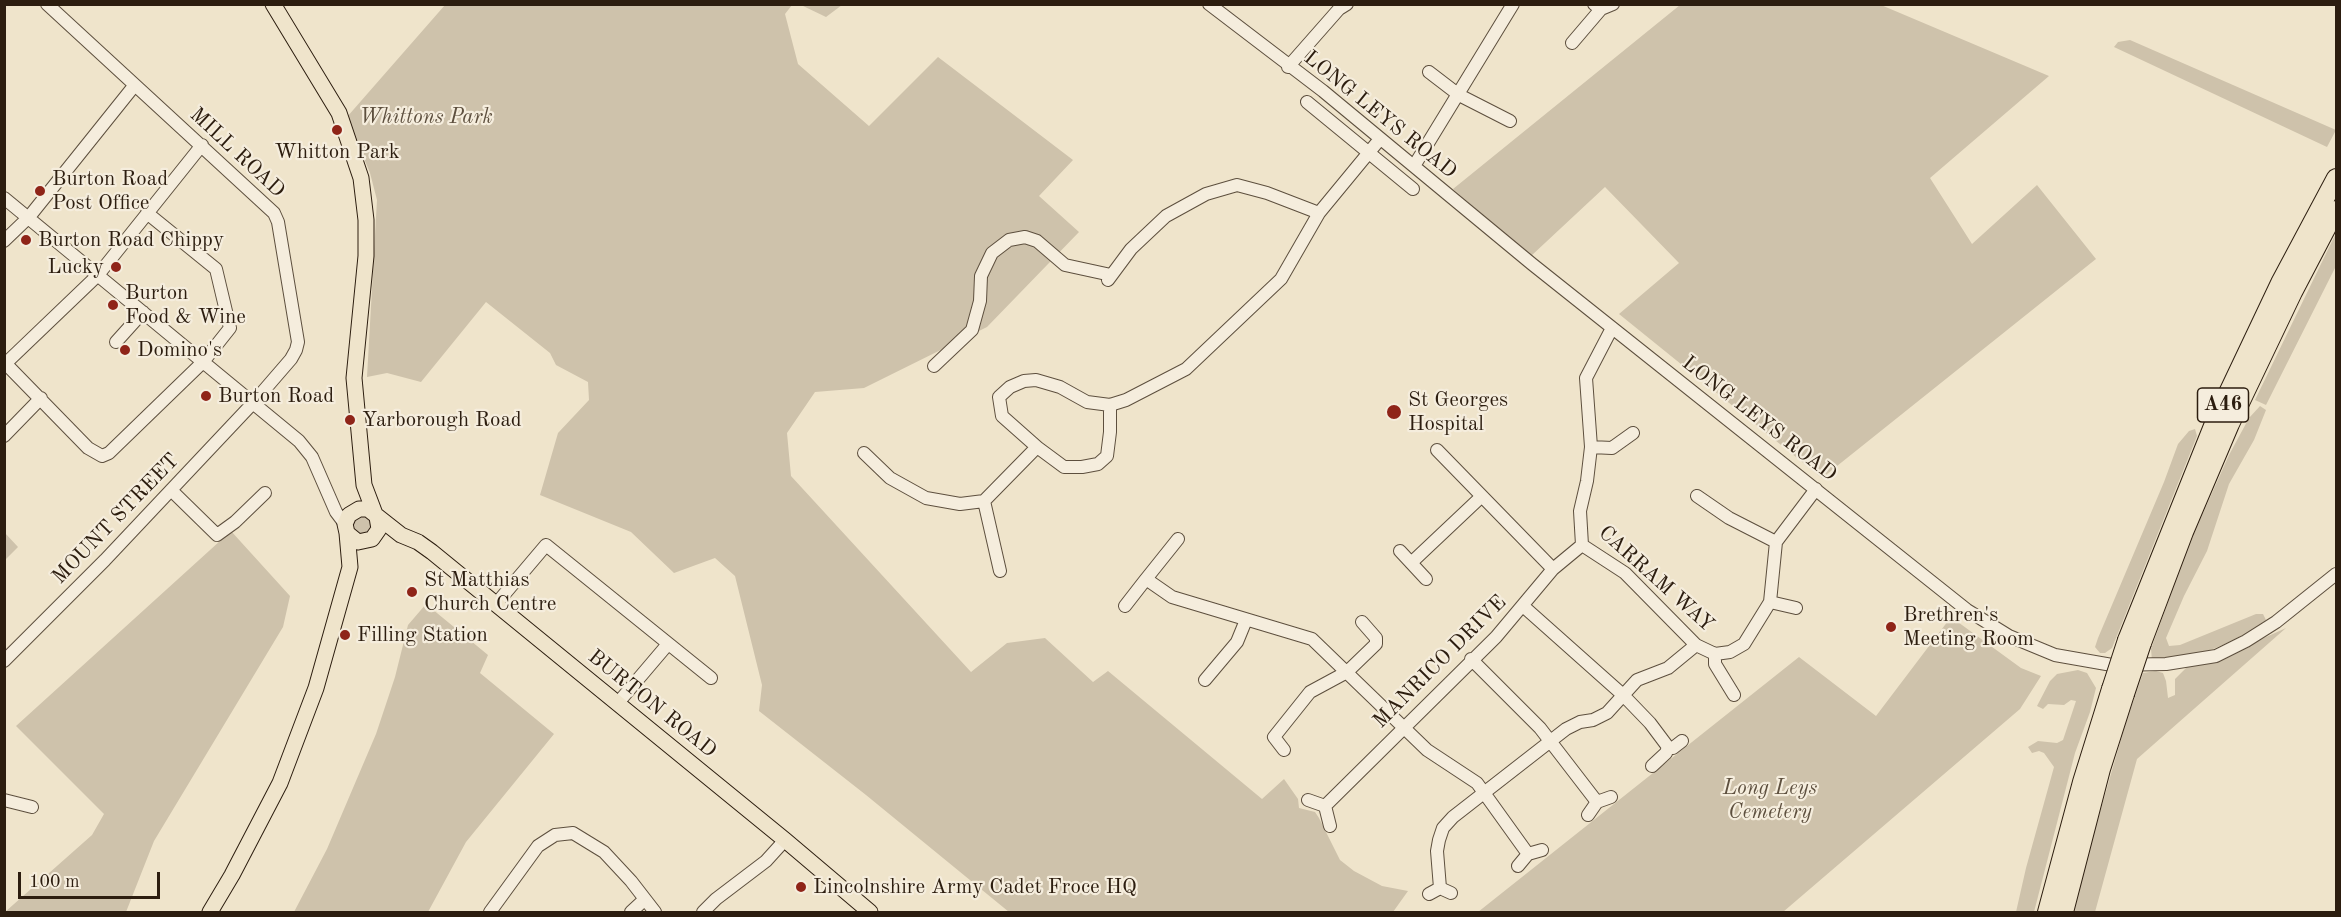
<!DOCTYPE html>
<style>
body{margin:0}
#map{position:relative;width:2341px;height:917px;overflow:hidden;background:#efe4cb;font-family:"Old Standard TT",serif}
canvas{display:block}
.frame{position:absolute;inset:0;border:6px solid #2c1d0f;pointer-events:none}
.scale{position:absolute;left:18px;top:872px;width:142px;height:27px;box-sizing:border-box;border:3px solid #2c1d0f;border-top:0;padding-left:8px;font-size:18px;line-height:21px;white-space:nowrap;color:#2c1d0f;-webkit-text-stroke:4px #f5eddd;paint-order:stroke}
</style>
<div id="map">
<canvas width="2341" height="917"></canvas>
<div class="frame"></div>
<div class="scale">100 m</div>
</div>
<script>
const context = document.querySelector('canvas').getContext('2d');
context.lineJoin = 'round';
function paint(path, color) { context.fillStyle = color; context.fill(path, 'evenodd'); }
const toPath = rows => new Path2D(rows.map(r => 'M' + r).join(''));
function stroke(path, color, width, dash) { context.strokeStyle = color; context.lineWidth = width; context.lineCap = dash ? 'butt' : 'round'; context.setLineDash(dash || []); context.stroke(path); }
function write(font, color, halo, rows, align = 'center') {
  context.font = font + ' "Old Standard TT",serif'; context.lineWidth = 4.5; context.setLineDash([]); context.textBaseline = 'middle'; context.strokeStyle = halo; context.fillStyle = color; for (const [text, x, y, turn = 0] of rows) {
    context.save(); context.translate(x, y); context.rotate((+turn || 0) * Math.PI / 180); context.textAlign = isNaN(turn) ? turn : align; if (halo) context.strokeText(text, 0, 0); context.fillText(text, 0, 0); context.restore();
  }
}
paint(toPath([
 [445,5,792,5,785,14,798,64,869,126,938,57,1073,160,1039,196,1079,232,987,327,864,388,815,392,787,433,791,476,971,672,1007,643,1045,638,1093,682,1108,671,1262,799,1284,779,1298,799,1299,808,1315,812,1319,818,1340,860,1354,871,1382,886,1408,891,1393,912,1009,912,866,795,759,711,762,685,735,576,715,558,674,573,631,532,540,495,558,433,589,400,588,382,556,365,550,353,486,302,421,382,387,373,367,377,377,200,370,173,347,117],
 [801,5,842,5,826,17],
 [1680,5,1881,5,2049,76,1930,178,1972,244,2037,185,2096,259,1822,478,1619,314,1679,263,1605,187,1531,256,1453,189],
 [2130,40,2336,130,2327,147,2114,47,2118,42],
 [2336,233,2336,266,2266,405,2255,400],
 [2260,406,2266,410,2254,440,2229,484,2207,551,2184,596,2166,638,2169,646,2180,645,2256,614,2263,614,2266,620,2234,640,2213,649,2195,655,2152,661,2151,649,2187,549,2229,455,2249,418],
 [2195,429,2197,436,2112,648,2105,653,2100,653,2095,647,2098,638,2164,482,2178,444,2189,431],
 [366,514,374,526,363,538,350,525,351,519],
 [231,531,290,596,283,627,154,841,126,912,5,912,92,835,104,814,16,726],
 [5,533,18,547,5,560],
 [426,604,488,655,480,673,554,734,466,842,428,912,294,912,327,849,376,734,395,677,408,625],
 [1951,617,2021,668,2041,676,2020,709,1783,912,1478,912,1799,657,1876,716],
 [2286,628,2137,759,2095,912,2074,912,2091,843,2126,722,2143,673,2156,671,2163,673,2166,681,2168,698,2175,695,2175,679,2188,666,2222,657],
 [2078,670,2087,673,2096,688,2090,712,2075,753,2034,912,2016,912,2026,868,2054,767,2044,753,2039,751,2032,753,2028,747,2038,741,2057,743,2063,740,2076,701,2071,700,2064,705,2048,704,2043,709,2037,706,2050,681,2057,674]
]), '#cec2ab');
const minor = toPath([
 [1209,4,1323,91,1532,264,1967,610,2009,636,2055,655,2112,665,2166,664,2216,656,2246,641,2276,622,2336,574],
 [1601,9,1613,4],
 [1572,43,1601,9,1594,4],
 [1288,67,1339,9,1347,4],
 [1429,72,1459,95,1510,121],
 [1307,102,1413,189],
 [1414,166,1513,4],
 [4,198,299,441,312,457,336,512,345,524],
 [4,241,29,217,134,86],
 [1108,280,1131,249,1166,216,1206,194,1237,185,1267,193,1319,213],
 [1612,328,1586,378,1591,447,1587,481,1580,511,1582,545,1625,573,1696,645,1715,654,1730,652,1744,644,1770,602,1776,542,1816,489],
 [116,342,143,312],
 [6,364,88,448,102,456,109,453,203,362,230,328,216,269,147,213],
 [4,365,98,275,202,145],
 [934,366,972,330,980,301,981,276,992,253,1009,240,1025,237,1037,241,1065,265,1111,275],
 [4,436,41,398],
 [1037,447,1002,416,999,397,1010,387,1024,381,1036,380,1060,387,1087,402,1110,405],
 [1591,447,1612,448,1633,433],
 [1437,450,1553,569],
 [864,453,890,478,926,498,960,504,984,501],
 [171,490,217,535,235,522,265,493],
 [1697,496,1729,518,1776,542],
 [1400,551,1426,579],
 [1411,563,1482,496],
 [1000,571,984,501,1037,447,1064,467,1082,467,1098,464,1107,456,1110,432,1110,405,1126,400,1186,369,1281,279,1319,213,1380,139],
 [1146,579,1178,539],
 [1770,602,1796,608],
 [496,604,546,545,711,678],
 [1125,606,1146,579,1172,597,1312,639,1427,750,1477,783,1528,854],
 [1523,606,1623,695,1650,723,1668,747],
 [1715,654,1715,664,1734,695],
 [1471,659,1540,728,1597,802],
 [4,661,105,560,253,403,291,359,296,350,298,342,278,222,274,213,47,4],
 [1205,680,1237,642,1246,620],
 [617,704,668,644],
 [1668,747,1673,748,1682,741],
 [1284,750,1274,737,1310,692,1347,672,1376,644,1376,638,1362,622],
 [1652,766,1666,753,1668,747],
 [4,800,32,807],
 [1308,800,1325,806,1330,826],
 [1325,806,1496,637,1553,569,1582,545],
 [1588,815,1597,802,1611,797],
 [1518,866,1528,854,1542,850],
 [1440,888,1437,851,1439,840,1443,828,1453,817,1566,729,1580,722,1593,720,1607,713,1637,680,1668,668,1696,645],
 [1429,894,1440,888,1451,893],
 [490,912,538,846,555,835,573,833,604,852,631,881,655,912],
 [631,912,644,900],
 [703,912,716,899,766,861,785,840]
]);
const major = toPath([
 [273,4,339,113,361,178,366,220,366,256,354,378,364,485,375,514],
 [377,517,379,529,372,539,358,542,347,533,345,524,349,515,359,509,368,509,401,535,418,542,432,552,785,840,870,912],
 [210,912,232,875,280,783,316,688,350,567,347,533]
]);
const highway = toPath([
 [2127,640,2217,416,2280,283,2336,178],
 [2142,643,2184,532,2230,424,2293,292,2336,210],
 [2047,912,2082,782,2111,689],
 [2064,912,2101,769,2125,694]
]);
stroke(minor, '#5d4f3e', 14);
stroke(major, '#2c1d0f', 17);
stroke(highway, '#2c1d0f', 20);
stroke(minor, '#f5eddd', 12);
stroke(major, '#efe4cb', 15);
stroke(highway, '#efe4cb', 18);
const highwayBridge = toPath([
 [2111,689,2127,640],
 [2125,694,2142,643]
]);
stroke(highwayBridge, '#2c1d0f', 20, []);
stroke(highwayBridge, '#efe4cb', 18);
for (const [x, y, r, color] of [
 [337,130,6,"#8f2418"],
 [40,191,6,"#8f2418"],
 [26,240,6,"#8f2418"],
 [116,267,6,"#8f2418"],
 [113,305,6,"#8f2418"],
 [125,350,6,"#8f2418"],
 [206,396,6,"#8f2418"],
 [1394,412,8,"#8f2418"],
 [350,420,6,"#8f2418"],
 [412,592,6,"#8f2418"],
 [1891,627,6,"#8f2418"],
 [345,635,6,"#8f2418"],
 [801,887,6,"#8f2418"]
]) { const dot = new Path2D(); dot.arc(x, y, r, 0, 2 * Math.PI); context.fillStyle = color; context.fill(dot); stroke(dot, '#f5eddd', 2); }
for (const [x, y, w] of [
 [2223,405,51]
]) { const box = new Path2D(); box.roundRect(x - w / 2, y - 17, w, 34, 4.5); context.fillStyle = '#f5eddd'; context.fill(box); stroke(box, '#2c1d0f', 1.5); }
write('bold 20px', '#2c1d0f', null, [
 ["A46",2223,405]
]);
write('21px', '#2c1d0f', '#f5eddd', [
 ["LONG LEYS ROAD",1380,115,39],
 ["MILL ROAD",237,153,43],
 ["LONG LEYS ROAD",1759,419,38],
 ["MOUNT STREET",116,519,-46],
 ["CARRAM WAY",1656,579,42],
 ["MANRICO DRIVE",1440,662,-45],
 ["BURTON ROAD",652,704,39]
]);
write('italic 21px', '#5d4f3e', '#f5eddd', [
 ["Whittons Park",426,117],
 ["Long Leys",1770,788],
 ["Cemetery",1770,812]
]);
write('21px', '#2c1d0f', '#f5eddd', [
 ["Whitton Park",337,152,"center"],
 ["Burton Road",52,179],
 ["Post Office",52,203],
 ["Burton Road Chippy",38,240],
 ["Lucky",104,267,"right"],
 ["Burton",125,293],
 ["Food & Wine",125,317],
 ["Domino's",137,350],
 ["Burton Road",218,396],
 ["St Georges",1408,400],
 ["Hospital",1408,424],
 ["Yarborough Road",362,420],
 ["St Matthias",424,580],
 ["Church Centre",424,604],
 ["Brethren's",1903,615],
 ["Meeting Room",1903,639],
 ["Filling Station",357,635],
 ["Lincolnshire Army Cadet Froce HQ",813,887]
], 'left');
</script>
